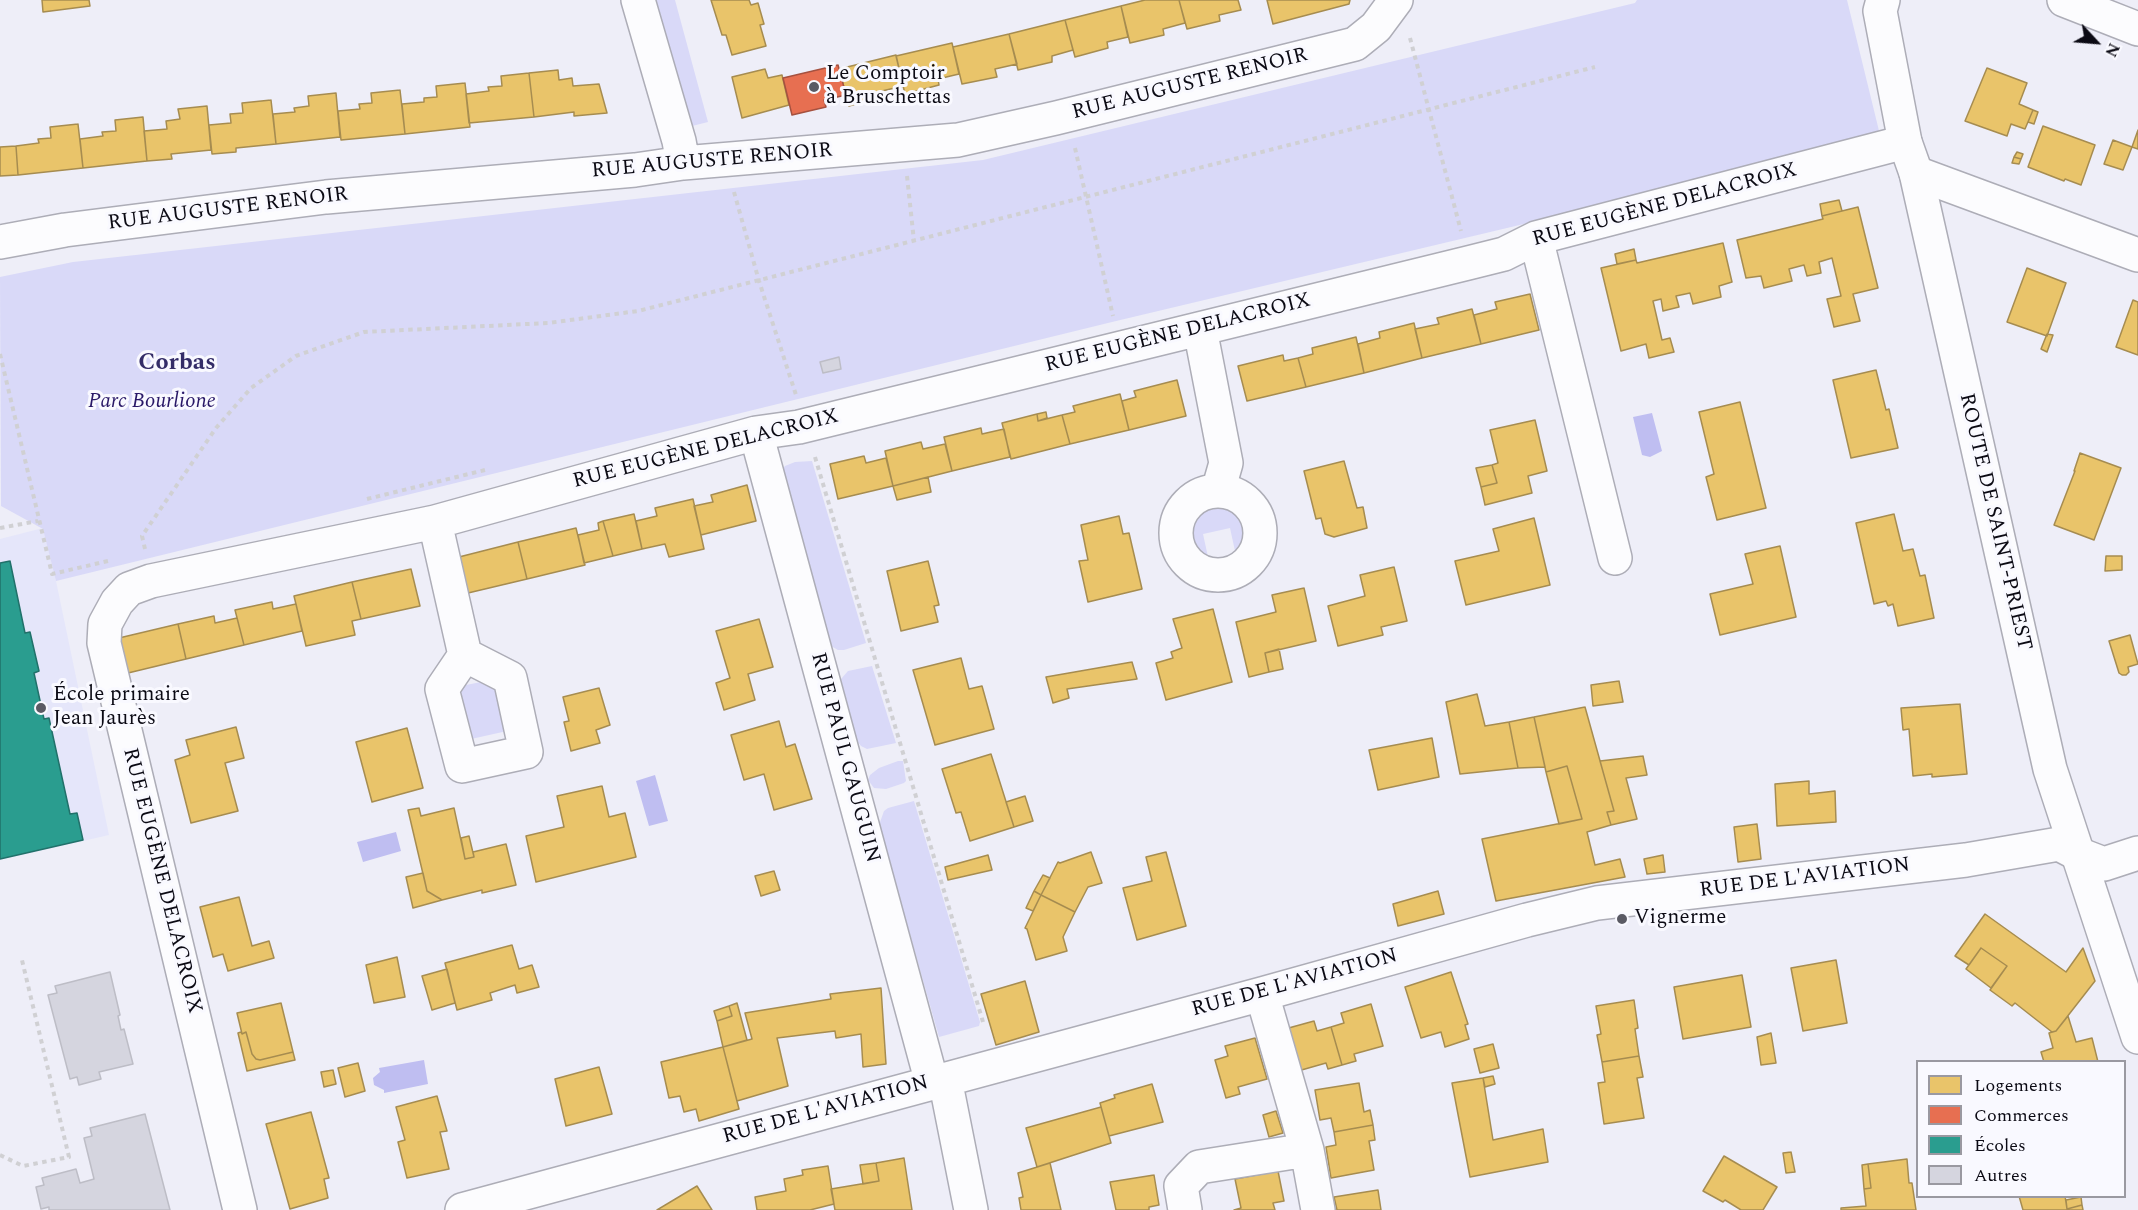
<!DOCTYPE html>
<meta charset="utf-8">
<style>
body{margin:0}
#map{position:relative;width:2138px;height:1210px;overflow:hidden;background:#eeeef8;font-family:Spectral,serif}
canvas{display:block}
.legend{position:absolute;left:1916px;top:1060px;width:210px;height:138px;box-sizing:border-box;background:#f9f9ff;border:2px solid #9a99a1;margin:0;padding:8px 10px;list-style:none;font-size:18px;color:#0b0a14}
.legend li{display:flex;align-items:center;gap:12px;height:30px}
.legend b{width:30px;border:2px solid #9a99a1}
.north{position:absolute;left:2066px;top:12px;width:60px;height:60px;-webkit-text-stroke:4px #f9f9ff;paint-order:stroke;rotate:116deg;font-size:16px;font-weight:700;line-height:24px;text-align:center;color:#0b0a14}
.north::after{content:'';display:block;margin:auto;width:21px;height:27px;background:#0b0a14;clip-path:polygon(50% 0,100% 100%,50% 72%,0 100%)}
</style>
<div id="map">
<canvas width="2138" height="1210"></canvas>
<ul class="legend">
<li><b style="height:16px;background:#e9c46a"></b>Logements</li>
<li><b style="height:16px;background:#e76f51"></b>Commerces</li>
<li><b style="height:16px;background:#2a9d8f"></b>Écoles</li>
<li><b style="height:16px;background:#d5d5df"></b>Autres</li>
</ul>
<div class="north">N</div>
</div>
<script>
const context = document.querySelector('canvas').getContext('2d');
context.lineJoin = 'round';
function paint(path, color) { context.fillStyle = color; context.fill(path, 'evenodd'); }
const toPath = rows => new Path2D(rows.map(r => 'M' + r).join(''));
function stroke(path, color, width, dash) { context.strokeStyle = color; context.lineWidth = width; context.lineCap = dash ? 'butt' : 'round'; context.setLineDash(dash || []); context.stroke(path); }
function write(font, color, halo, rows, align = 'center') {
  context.font = font + ' Spectral,serif'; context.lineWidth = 6; context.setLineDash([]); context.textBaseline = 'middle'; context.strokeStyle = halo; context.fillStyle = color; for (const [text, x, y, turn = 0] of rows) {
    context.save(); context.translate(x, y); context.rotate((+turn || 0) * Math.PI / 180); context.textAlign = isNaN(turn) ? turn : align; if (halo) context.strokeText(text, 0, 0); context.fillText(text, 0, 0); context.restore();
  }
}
paint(toPath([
 [43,528,56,581,109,835,0,860,0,539]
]), '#e5e6fa');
paint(toPath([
 [651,0,675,0,708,122,688,127],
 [1637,0,1847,0,1881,139,1112,322,56,581,43,529,1,506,0,277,73,262,983,160,1635,3],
 [812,461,866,643,844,650,838,650,831,646,782,470,785,466,795,462],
 [1227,506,1232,507,1241,517,1245,537,1244,543,1235,551,1230,528,1203,534,1208,557,1195,555,1191,549,1185,531,1188,519,1193,514],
 [872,666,896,743,867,749,861,746,857,741,841,679,848,671],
 [491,680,496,682,507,731,471,739,457,690,461,686],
 [898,761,903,761,906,781,904,783,886,789,874,788,868,780,870,775,879,768],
 [914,801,980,1022,979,1026,939,1037,879,825,884,811,888,808]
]), '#d9d9f8');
paint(toPath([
 [1652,413,1662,451,1650,457,1642,455,1633,417],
 [655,775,668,821,649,826,636,781],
 [396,832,401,851,363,862,357,842],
 [424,1060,428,1084,384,1093,384,1090,374,1085,373,1078,380,1072,379,1068]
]), '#bfbef1');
const homes = toPath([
 [42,0,89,0,90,6,43,12,42,0],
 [711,0,749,0,751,5,758,3,764,24,760,25,766,46,732,55,726,35,722,35,711,0],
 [1145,0,1179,0,1185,23,1163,29,1164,35,1130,43,1121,6,1145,0],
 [1179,0,1238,0,1241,10,1219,15,1220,21,1187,29,1179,0],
 [1267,0,1350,0,1349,4,1273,24,1267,0],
 [1121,6,1128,37,1107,42,1108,48,1075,57,1065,20,1121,6],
 [1065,20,1073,50,1052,56,1052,62,1018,70,1009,34,1065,20],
 [1009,34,1017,64,995,69,997,77,962,84,953,47,1009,34],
 [952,43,959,74,938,79,939,85,905,94,896,56,952,43],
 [896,55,903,86,882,91,882,97,849,106,839,69,896,55],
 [1987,68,2027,83,2019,104,2033,110,2025,129,2011,124,2007,136,1965,121,1987,68],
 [765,69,768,78,782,75,789,105,742,118,732,77,765,69],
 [558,70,559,80,572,78,573,86,599,84,607,113,574,116,574,112,534,117,529,73,558,70],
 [529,73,534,117,469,123,466,94,489,91,488,87,502,86,501,76,529,73],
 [465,83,470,127,405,134,402,104,424,102,424,98,437,97,436,86,465,83],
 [400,90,405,134,341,140,338,111,360,109,359,104,372,103,371,93,400,90],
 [336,93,340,137,276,144,273,114,295,112,294,108,309,106,308,96,336,93],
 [271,100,276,144,236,148,236,152,212,154,209,125,231,123,230,114,243,113,242,103,271,100],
 [207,106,211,150,171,154,172,159,147,161,144,131,167,129,166,121,180,119,178,109,207,106],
 [2033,110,2038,112,2034,124,2028,122,2033,110],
 [143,117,147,161,83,168,80,139,103,136,102,132,116,131,115,120,143,117],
 [78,124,83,168,18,175,16,146,39,143,38,139,51,138,50,127,78,124],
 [2043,126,2095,145,2081,185,2065,179,2064,181,2028,167,2043,126],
 [2138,130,2138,149,2132,147,2138,130],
 [2113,140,2132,147,2123,170,2104,164,2113,140],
 [16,146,18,175,0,176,0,147,16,146],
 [2017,152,2023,154,2021,159,2014,157,2017,152],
 [2014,157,2021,159,2019,164,2012,163,2014,157],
 [1839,200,1842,211,1822,216,1820,204,1839,200],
 [1858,207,1878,288,1853,294,1860,321,1834,327,1827,299,1841,296,1832,258,1819,262,1821,273,1807,276,1804,265,1789,269,1792,281,1764,288,1761,276,1746,278,1737,240,1823,219,1822,216,1858,207],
 [1723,243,1732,282,1719,286,1721,297,1693,304,1690,293,1676,296,1679,307,1663,311,1661,299,1653,301,1662,340,1670,338,1674,352,1649,358,1646,344,1621,351,1601,268,1636,260,1637,263,1723,243],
 [1634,249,1636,260,1617,264,1615,254,1634,249],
 [2027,268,2066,283,2047,336,2007,322,2027,268],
 [1530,294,1539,330,1481,344,1474,315,1497,309,1495,302,1530,294],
 [2133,300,2138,302,2138,355,2116,347,2133,300],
 [1472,309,1481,344,1422,358,1415,329,1439,324,1437,318,1472,309],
 [1414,323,1422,358,1364,373,1358,344,1380,338,1379,332,1414,323],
 [2047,334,2053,335,2047,352,2041,349,2047,334],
 [1356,337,1364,373,1306,387,1298,358,1313,354,1312,348,1356,337],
 [1283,355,1284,361,1298,358,1306,387,1247,401,1238,366,1283,355],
 [1876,370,1886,410,1889,409,1898,448,1851,458,1833,380,1876,370],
 [1177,380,1186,416,1129,430,1122,401,1136,397,1134,391,1177,380],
 [1120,394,1129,430,1070,444,1062,415,1075,412,1073,406,1120,394],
 [1740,402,1766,508,1717,520,1706,477,1714,474,1699,412,1740,402],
 [1046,412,1047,418,1038,421,1037,414,1046,412],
 [1037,414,1038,421,1062,415,1070,444,1011,459,1002,423,1037,414],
 [1535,420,1547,471,1528,476,1532,493,1485,505,1481,487,1497,483,1492,465,1498,463,1490,430,1535,420],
 [981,428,982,434,1004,429,1010,457,952,471,944,437,981,428],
 [921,442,923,449,945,444,952,471,893,486,885,451,921,442],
 [2080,453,2121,468,2094,540,2054,525,2075,471,2074,471,2080,453],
 [864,456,866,463,886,458,893,486,838,499,830,464,864,456],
 [1344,461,1357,508,1363,507,1367,528,1334,537,1325,534,1321,518,1316,519,1304,471,1344,461],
 [1492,465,1497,483,1481,487,1476,468,1492,465],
 [928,477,931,492,897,500,893,486,928,477],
 [747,485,756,521,701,535,694,506,713,502,711,495,747,485],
 [693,499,704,549,669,557,665,544,642,549,636,521,657,516,655,508,693,499],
 [634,514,642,549,613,556,603,521,634,514],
 [1894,514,1903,551,1913,549,1920,576,1925,575,1934,618,1898,626,1893,604,1888,606,1886,601,1874,604,1856,523,1894,514],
 [1119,516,1123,534,1129,533,1142,589,1088,602,1079,561,1088,560,1081,525,1119,516],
 [1534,518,1550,585,1466,605,1455,561,1499,551,1493,529,1534,518],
 [603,521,613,556,584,563,578,535,599,530,598,523,603,521],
 [576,528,585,565,527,579,518,542,576,528],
 [518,542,527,579,468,593,459,557,518,542],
 [1780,546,1796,617,1720,635,1710,594,1753,584,1745,554,1780,546],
 [2106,556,2122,556,2122,570,2105,571,2106,556],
 [928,561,939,605,934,606,938,622,901,631,887,571,928,561],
 [1394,567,1407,621,1381,627,1383,635,1338,646,1328,606,1365,596,1360,575,1394,567],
 [411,569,420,606,361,619,352,582,411,569],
 [352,582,361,619,352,621,355,635,306,646,294,596,352,582],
 [1304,588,1316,641,1265,653,1269,672,1249,677,1236,622,1276,612,1272,595,1304,588],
 [272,602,273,609,296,604,302,631,244,645,235,610,272,602],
 [1213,609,1232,682,1166,700,1156,663,1173,658,1171,652,1182,648,1173,619,1213,609],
 [214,616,215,623,237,618,244,645,186,659,178,624,214,616],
 [759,619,773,667,748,674,755,700,724,710,716,683,730,678,716,631,759,619],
 [178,624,186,659,128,673,119,638,178,624],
 [2130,635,2138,664,2128,667,2129,672,2126,675,2122,675,2119,673,2109,641,2130,635],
 [1279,649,1283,669,1269,672,1265,653,1279,649],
 [961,658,969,689,982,686,994,729,935,745,913,670,961,658],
 [1132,662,1137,679,1067,689,1069,698,1053,703,1046,677,1132,662],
 [1619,681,1623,702,1593,706,1591,685,1619,681],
 [599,688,610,725,596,730,600,743,571,751,564,722,569,721,563,697,599,688],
 [1477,694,1485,726,1509,722,1518,768,1460,774,1446,702,1477,694],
 [1960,704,1967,774,1932,777,1932,774,1913,776,1909,729,1903,730,1901,708,1960,704],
 [1585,707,1614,811,1607,812,1611,825,1587,832,1595,865,1620,859,1625,877,1496,901,1482,839,1582,819,1567,766,1546,772,1534,717,1585,707],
 [1534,717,1545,767,1518,768,1509,722,1534,717],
 [779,721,786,747,795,744,812,799,774,810,764,774,744,780,731,735,779,721],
 [236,727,244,758,225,763,238,811,191,823,175,760,190,755,186,740,236,727],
 [407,728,423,788,372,802,356,742,407,728],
 [1432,738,1439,777,1378,790,1369,750,1432,738],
 [991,754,1014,827,970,841,961,812,956,813,942,769,991,754],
 [1643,756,1647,775,1626,778,1637,819,1611,825,1607,812,1614,811,1600,761,1643,756],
 [1567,766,1582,819,1559,824,1546,772,1567,766],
 [1809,781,1809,794,1835,791,1836,822,1777,826,1775,784,1809,781],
 [602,786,609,817,625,813,636,857,536,882,526,836,564,827,557,796,602,786],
 [1025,796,1033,821,1014,827,1006,802,1025,796],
 [419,808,421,816,454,808,465,859,474,857,473,852,506,844,516,885,482,893,482,890,442,900,427,891,408,810,419,808],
 [1757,824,1761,859,1738,862,1734,827,1757,824],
 [469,836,474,857,465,859,461,838,469,836],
 [1091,852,1102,883,1088,887,1075,912,1041,895,1058,862,1060,863,1091,852],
 [1166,852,1186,926,1137,940,1123,888,1152,881,1146,857,1166,852],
 [988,855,992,870,948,880,945,867,988,855],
 [1663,855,1665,872,1647,874,1644,859,1663,855],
 [774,871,780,890,761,896,755,876,774,871],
 [423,873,427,891,442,900,413,908,406,877,423,873],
 [1043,875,1050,878,1041,895,1034,891,1043,875],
 [1034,891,1041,895,1033,911,1026,908,1034,891],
 [1438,891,1444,914,1398,926,1393,904,1438,891],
 [1041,895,1075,912,1063,937,1067,951,1036,960,1027,929,1025,928,1041,895],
 [239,897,252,946,269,941,274,958,228,971,223,954,213,957,200,907,239,897],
 [1985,914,2066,972,2083,948,2095,981,2056,1031,2052,1032,2015,1003,2012,1006,1990,990,2007,966,1981,948,1969,965,1955,956,1985,914],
 [512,945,519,969,532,965,539,987,517,993,515,985,490,993,492,1000,457,1010,445,963,512,945],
 [1981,948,2007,966,1991,988,1966,969,1981,948],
 [397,957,405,997,374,1003,366,965,397,957],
 [1836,960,1847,1023,1803,1031,1791,968,1836,960],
 [447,969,455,1003,432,1010,422,976,447,969],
 [1451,972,1468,1024,1465,1025,1469,1039,1445,1047,1441,1032,1421,1038,1405,987,1451,972],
 [1742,975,1751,1027,1683,1039,1674,987,1742,975],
 [1025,981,1039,1032,996,1045,981,994,1025,981],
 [881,988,886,1064,863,1067,861,1034,836,1038,835,1031,777,1038,788,1086,737,1101,723,1047,752,1039,745,1013,831,999,830,994,881,988],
 [1634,1000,1638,1028,1635,1029,1639,1056,1602,1062,1597,1035,1601,1034,1596,1006,1634,1000],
 [281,1003,293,1052,260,1060,256,1059,252,1054,246,1032,242,1034,237,1013,281,1003],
 [737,1003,747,1040,723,1047,717,1021,732,1016,729,1006,737,1003],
 [1371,1004,1383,1046,1354,1054,1356,1061,1342,1065,1331,1027,1344,1023,1341,1013,1371,1004],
 [729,1006,732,1016,717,1021,714,1011,729,1006],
 [2068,1016,2076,1042,2092,1038,2098,1062,2044,1062,2041,1052,2053,1048,2049,1033,2056,1031,2068,1016],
 [1314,1021,1317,1031,1331,1027,1342,1065,1328,1069,1326,1063,1298,1071,1285,1029,1314,1021],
 [241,1032,242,1034,246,1032,252,1054,256,1059,260,1060,293,1052,295,1060,247,1071,238,1033,241,1032],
 [1771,1033,1776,1063,1761,1065,1757,1037,1771,1033],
 [1255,1038,1267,1079,1238,1087,1240,1094,1226,1098,1215,1060,1228,1056,1225,1046,1255,1038],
 [1493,1044,1499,1068,1480,1073,1474,1049,1493,1044],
 [723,1047,739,1109,699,1121,696,1109,684,1112,680,1096,669,1098,661,1062,723,1047],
 [1639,1056,1643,1077,1637,1078,1644,1118,1604,1124,1598,1083,1605,1082,1602,1062,1639,1056],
 [358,1063,365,1091,345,1097,338,1068,358,1063],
 [599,1067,612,1114,566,1126,555,1079,599,1067],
 [333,1070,336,1084,324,1087,321,1072,333,1070],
 [1493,1076,1495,1084,1485,1087,1483,1078,1493,1076],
 [1483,1078,1493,1140,1543,1129,1548,1162,1470,1177,1452,1083,1483,1078],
 [1359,1083,1364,1112,1370,1110,1373,1125,1334,1132,1331,1118,1320,1120,1315,1090,1359,1083],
 [1152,1084,1163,1122,1109,1136,1100,1103,1115,1098,1114,1095,1152,1084],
 [437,1096,447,1131,440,1132,449,1169,407,1178,398,1142,405,1140,396,1107,437,1096],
 [1101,1107,1111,1143,1037,1167,1026,1128,1101,1107],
 [1276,1111,1283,1133,1269,1137,1263,1115,1276,1111],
 [311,1112,329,1178,324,1179,328,1198,290,1209,266,1124,311,1112],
 [1373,1125,1375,1140,1369,1141,1374,1170,1331,1178,1326,1147,1336,1145,1334,1132,1373,1125],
 [1791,1152,1795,1172,1786,1173,1783,1153,1791,1152],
 [1724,1156,1777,1187,1763,1210,1741,1210,1725,1200,1723,1202,1703,1191,1724,1156],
 [904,1158,912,1210,835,1210,831,1189,879,1181,876,1163,904,1158],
 [1907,1159,1909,1183,1912,1183,1916,1210,1841,1210,1841,1208,1866,1206,1864,1189,1871,1188,1868,1164,1907,1159],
 [876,1163,879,1181,863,1184,860,1165,876,1163],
 [1050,1163,1061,1210,1021,1210,1019,1198,1023,1197,1018,1173,1050,1163],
 [1868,1164,1871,1188,1864,1189,1862,1165,1868,1164],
 [828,1166,834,1204,810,1210,757,1210,755,1197,786,1191,784,1179,803,1175,802,1170,828,1166],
 [1278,1171,1284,1201,1273,1203,1275,1210,1234,1210,1241,1208,1235,1179,1278,1171],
 [1154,1175,1159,1205,1149,1207,1149,1210,1116,1210,1110,1182,1154,1175],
 [697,1186,712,1210,657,1210,697,1186],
 [1378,1190,1381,1210,1337,1210,1334,1197,1378,1190],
 [2019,1196,2065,1196,2067,1209,2082,1205,2083,1210,2023,1210,2019,1196],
 [2081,1197,2082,1205,2067,1209,2066,1200,2081,1197]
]);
paint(homes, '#e9c46a');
stroke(homes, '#a68c50', 1.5);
const shops = toPath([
 [838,65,846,95,824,100,826,107,792,115,783,78,838,65]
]);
paint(shops, '#e76f51');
stroke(shops, '#a5513f', 1.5);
const schools = toPath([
 [10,561,25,633,30,632,39,671,34,673,44,719,49,718,70,814,77,813,83,840,0,859,0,563,10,561]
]);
paint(schools, '#2a9d8f');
stroke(schools, '#21716a', 1.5);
const building = toPath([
 [839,357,841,369,823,373,820,362,839,357],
 [110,972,120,1015,118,1016,121,1030,124,1029,133,1064,99,1072,101,1079,79,1085,77,1077,70,1079,48,995,57,993,55,986,110,972],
 [145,1114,170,1210,49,1210,49,1207,41,1209,36,1187,44,1185,42,1178,76,1169,80,1183,94,1179,84,1138,92,1136,90,1128,145,1114]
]);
paint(building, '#d5d5df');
stroke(building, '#bdbdc6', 1.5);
const minor = toPath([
 [638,0,679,141,683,163],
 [2064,0,2138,29],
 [1916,173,2138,255],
 [1536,238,1615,558],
 [0,242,65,230,326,197,635,170,683,163,958,140,1056,118,1355,44,1376,27,1396,0],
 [1200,329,1226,463,1218,491],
 [756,433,932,1083],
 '1176 533a42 42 0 1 1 84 0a42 42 0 1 1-84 0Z',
 [435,522,465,655],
 [465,655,510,678,526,752,462,766,442,689,465,655],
 [1262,994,1307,1150,1318,1210],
 [945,1079,971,1210],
 [240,1210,104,643,105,624,117,602,129,589,151,581,435,522,756,433,799,427,1468,263,1504,254,1536,238,1905,142],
 [462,1210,1262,994,1527,920,1597,903,1966,860,2059,844,2078,854,2104,864,2138,853],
 [1185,1210,1181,1186,1199,1167,1307,1150]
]);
const tertiary = toPath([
 [1883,0,1880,11,1905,142,1916,173,2050,769,2138,1037]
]);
stroke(minor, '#adadb7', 36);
stroke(tertiary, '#adadb7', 36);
stroke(toPath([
 [1410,38,1461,231],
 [1075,148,1113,316],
 [907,176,914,241],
 [734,192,759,281,796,395],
 [0,354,52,574,108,561],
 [815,457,983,1022],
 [367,499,485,470],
 [0,528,38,521],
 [145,549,142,536,216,428,251,388,296,356,364,332,548,323,638,311,1595,67],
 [0,1155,23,1166,69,1157,21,956]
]), '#d0d0d3', 4, [4.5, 4.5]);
stroke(minor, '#fcfcfe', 33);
stroke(tertiary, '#fcfcfe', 33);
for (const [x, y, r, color] of [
 [814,87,6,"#5a5a64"],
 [41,708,6,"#5a5a64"],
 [1622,919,6,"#5a5a64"]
]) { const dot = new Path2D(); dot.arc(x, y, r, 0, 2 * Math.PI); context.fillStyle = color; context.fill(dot); stroke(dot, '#f9f9ff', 2); }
write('21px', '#0b0a14', '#f9f9ff', [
 ["Le Comptoir",826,75],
 ["à Bruschettas",826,99],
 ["École primaire",53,696],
 ["Jean Jaurès",53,720],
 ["Vignerme",1634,919]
], 'left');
write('21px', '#0b0a14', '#f9f9ff', [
 ["RUE AUGUSTE RENOIR",1190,85,-14],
 ["RUE AUGUSTE RENOIR",712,162,-5],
 ["RUE EUGÈNE DELACROIX",1665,206,-15],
 ["RUE AUGUSTE RENOIR",228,210,-7],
 ["RUE EUGÈNE DELACROIX",1178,334,-14],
 ["RUE EUGÈNE DELACROIX",706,450,-14],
 ["ROUTE DE SAINT-PRIEST",1994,522,77],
 ["RUE PAUL GAUGUIN",844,758,75],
 ["RUE DE L'AVIATION",1805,879,-7],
 ["RUE EUGÈNE DELACROIX",161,881,76],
 ["RUE DE L'AVIATION",1295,984,-15],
 ["RUE DE L'AVIATION",826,1111,-15]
]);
write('italic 21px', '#291867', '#f9f9ff', [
 ["Parc Bourlione",152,403]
]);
write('bold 24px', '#342d68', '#f9f9ff', [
 ["Corbas",177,364]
]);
</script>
